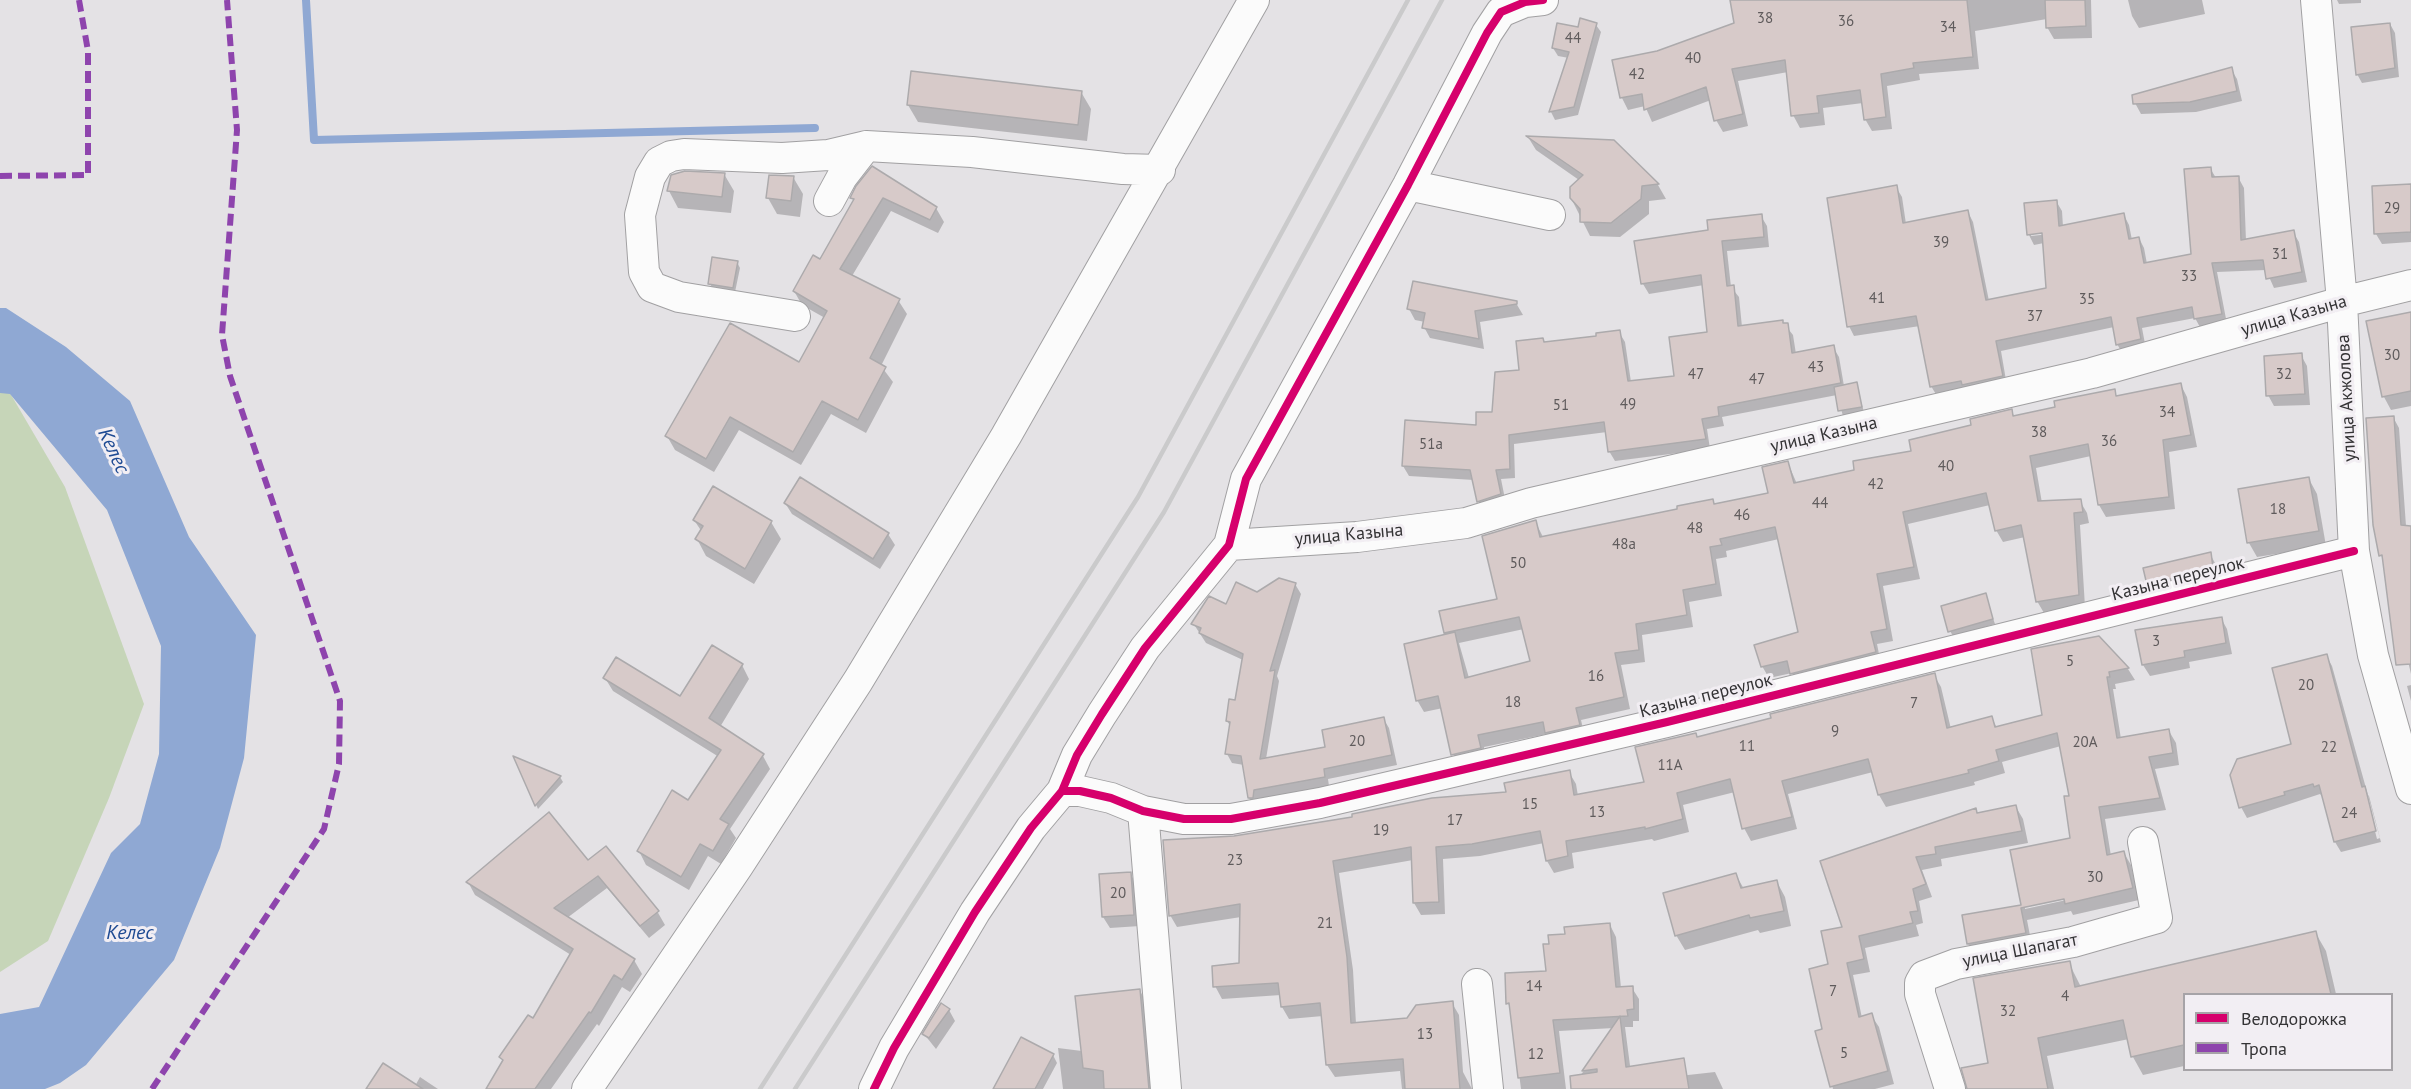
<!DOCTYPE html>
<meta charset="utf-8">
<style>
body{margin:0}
#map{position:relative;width:2411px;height:1089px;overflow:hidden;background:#e4e2e5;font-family:"PT Sans",sans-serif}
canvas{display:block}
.legend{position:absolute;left:2183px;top:993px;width:210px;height:78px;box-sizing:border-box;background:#f2eef3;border:2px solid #a6a3a7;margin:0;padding:8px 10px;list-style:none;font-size:18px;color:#343335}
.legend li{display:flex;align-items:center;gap:12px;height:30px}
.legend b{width:30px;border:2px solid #a6a3a7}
</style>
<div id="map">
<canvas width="2411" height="1089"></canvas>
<ul class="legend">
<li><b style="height:8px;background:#d6006c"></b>Велодорожка</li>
<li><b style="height:8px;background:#8e44ad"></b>Тропа</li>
</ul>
</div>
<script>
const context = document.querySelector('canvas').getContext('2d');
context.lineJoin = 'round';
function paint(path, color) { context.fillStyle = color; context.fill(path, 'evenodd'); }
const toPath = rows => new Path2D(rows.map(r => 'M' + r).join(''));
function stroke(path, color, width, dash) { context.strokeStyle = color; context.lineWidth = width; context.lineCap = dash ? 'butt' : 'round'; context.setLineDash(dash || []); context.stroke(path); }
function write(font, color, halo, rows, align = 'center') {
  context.font = font + ' "PT Sans",sans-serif'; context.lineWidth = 6; context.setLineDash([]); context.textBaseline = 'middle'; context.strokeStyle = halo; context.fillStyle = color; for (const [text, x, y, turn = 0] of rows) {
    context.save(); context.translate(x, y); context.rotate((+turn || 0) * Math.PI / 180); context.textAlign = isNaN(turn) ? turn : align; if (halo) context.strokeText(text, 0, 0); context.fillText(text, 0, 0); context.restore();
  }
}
paint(toPath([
 [0,393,10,393,65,487,144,704,109,798,48,941,0,972]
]), '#c6d5b8');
paint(toPath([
 [0,308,6,308,66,347,130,401,189,537,256,635,244,758,220,848,174,960,86,1065,60,1083,45,1089,0,1089,0,1014,39,1007,111,853,140,824,159,754,161,646,107,510,10,394,0,393]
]), '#8fa8d3');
paint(toPath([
 [1735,0,2091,0,2092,38,2054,39,2047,27,2047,19,1975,31,1979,69,1919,74,1920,80,1887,86,1892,129,1872,131,1865,119,1863,103,1823,108,1825,125,1800,128,1793,115,1788,72,1738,81,1748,126,1723,132,1716,120,1711,100,1652,122,1645,106,1628,110,1622,98,1657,53,1736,24],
 [2128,0,2202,0,2205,14,2139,28,2132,16],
 [2337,0,2361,0,2361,3,2339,4],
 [2390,24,2395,33,2399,77,2362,83,2357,74],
 [1596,25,1601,32,1578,115,1555,120,1551,112,1569,58,1558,56,1553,48,1579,29],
 [2231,69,2237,79,2242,101,2196,112,2141,114,2135,103],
 [1081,92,1091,109,1087,141,918,122,908,105],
 [1528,137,1613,142,1658,185,1666,199,1649,201,1649,214,1620,237,1590,236,1571,198,1579,180,1536,150],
 [2210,168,2216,178,2238,177,2244,188,2246,241,2293,232,2299,242,2307,282,2274,288,2266,270,2217,272,2227,324,2201,329,2195,318,2142,328,2146,349,2123,354,2117,344,2114,327,2001,351,2007,386,1937,396,1931,386,1920,326,1854,336,1849,326,1896,187,1902,197,1906,224,1968,212,1973,222,1989,301,2048,289,2044,243,2034,245,2029,235,2056,201,2062,211,2063,227,2124,215,2129,225,2132,240,2139,238,2144,248,2147,264,2192,255],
 [2049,231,2049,234,2031,236,2031,233],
 [724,174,734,191,731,213,678,208,669,191],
 [793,177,803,194,800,217,777,214,768,198],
 [2411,186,2411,242,2382,244,2376,234],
 [858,187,936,208,944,222,938,233,891,211,852,276,898,300,907,314,881,366,893,382,866,433,831,414,801,465,739,430,714,472,675,450,667,436,800,364,825,318,802,305,794,291,821,261,854,202,852,198],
 [1761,216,1767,226,1769,247,1727,251,1731,287,1739,297,1742,327,1782,321,1793,335,1796,354,1833,347,1839,357,1844,386,1856,384,1864,412,1843,416,1837,395,1722,417,1724,426,1707,429,1710,449,1615,461,1609,451,1607,432,1514,444,1515,478,1501,479,1506,504,1484,511,1478,501,1474,480,1409,476,1403,466,1477,427,1493,413,1543,339,1545,343,1598,338,1619,332,1625,342,1631,382,1676,377,1709,334,1704,285,1649,294,1643,284,1710,231],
 [737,262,740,268,735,292,712,288,710,283],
 [1516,303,1523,315,1480,322,1484,349,1430,338,1424,327,1425,322,1415,320,1409,309],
 [2411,313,2411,406,2391,410,2384,397,2368,322],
 [2301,355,2307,366,2310,405,2274,406,2268,395],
 [2181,385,2187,397,2197,447,2169,452,2175,509,2106,517,2099,505,2091,456,2036,468,2042,503,2080,501,2087,513,2089,523,2080,525,2085,607,2044,613,2037,601,2025,537,2003,542,1996,530,1990,505,1908,524,1920,579,1883,586,1893,641,1877,644,1881,664,1799,685,1792,673,1769,678,1762,666,1800,633,1779,539,1726,551,1727,557,1716,559,1722,596,1689,602,1693,627,1642,635,1645,662,1621,665,1630,709,1581,720,1585,737,1553,744,1547,734,1484,747,1486,760,1460,766,1453,754,1443,708,1424,712,1417,700,1447,636,1445,632,1499,600,1535,521,1543,537,1715,506,1770,494,1788,463,1797,484,1856,471,1913,452,2011,411,2015,417,2057,408,2114,391,2117,397],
 [1524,629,1531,662,1469,678,1459,643],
 [2393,417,2399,428,2406,526,2411,528,2411,674,2385,563,2381,555],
 [2309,479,2317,494,2326,546,2257,557,2249,543],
 [785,503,888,534,895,545,880,569,792,514],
 [694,520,771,522,781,539,754,584,706,556,697,539,702,532],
 [2210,554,2215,563,2218,578,2154,594,2148,584],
 [1295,584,1301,594,1277,676,1279,681,1266,759,1327,748,1383,718,1389,728,1397,765,1328,779,1329,786,1255,808,1249,798,1244,765,1232,763,1227,754,1231,727,1227,721,1236,702,1243,660,1206,643,1193,623,1210,598,1226,606],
 [1985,595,1995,624,1953,636,1950,631],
 [2221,618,2227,629,2232,654,2189,662,2190,668,2150,676,2143,665],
 [2098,638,2128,669,2135,680,2115,684,2116,689,2113,689,2121,739,2169,731,2176,743,2179,765,2155,769,2166,810,2105,819,2111,856,2124,853,2131,865,2139,900,2073,915,2071,911,2027,920,2032,946,1976,956,1968,944,1964,917,2022,906,2072,839,2071,797,2061,746,2002,762,2005,773,1974,782,1975,785,1886,807,1879,795,1873,772,1788,794,1797,829,1751,841,1744,828,1735,792,1683,805,1689,832,1654,841,1652,839,1572,853,1574,868,1554,873,1547,861,1544,843,1480,856,1443,859,1445,914,1421,915,1414,903,1413,860,1339,873,1353,970,1356,1024,1407,1020,1452,1003,1459,1015,1463,1072,1472,1089,1402,1089,1400,1071,1335,1077,1327,1065,1323,1016,1289,1019,1282,1007,1281,995,1222,999,1215,986,1240,965,1241,917,1177,927,1170,915,1234,838,1507,794,1569,772,1576,784,1578,796,1646,784,1697,738,1934,675,1941,687,1951,729,1992,718,1997,728,2043,716],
 [2071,896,2071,899,2025,909,2025,906],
 [2326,655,2332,666,2381,842,2341,852,2335,842,2323,797,2320,794,2247,818,2241,807,2293,745],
 [2365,792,2369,796,2380,838,2377,839],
 [742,665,749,679,720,727,763,756,770,769,730,829,736,838,721,864,708,856,689,890,646,865,639,851,688,802,719,757,613,691,605,678,680,698],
 [2411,685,2411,701,2407,686],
 [516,758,560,777,563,782,538,809],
 [2016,807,2023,819,2028,843,1941,859,1942,866,1922,870,1932,897,1919,901,1923,923,1916,925,1919,936,1865,948,1870,972,1853,975,1862,1018,1871,1015,1879,1027,1894,1084,1875,1089,1833,1089,1817,1032,1823,1030,1829,966,1844,928,1822,862,1976,810,1978,814],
 [588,862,657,911,665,925,649,938,607,888,567,918,634,960,642,974,630,992,622,987,599,1026,597,1024,551,1089,488,1089,504,1062,501,1057,533,1020,571,955,475,895,468,882],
 [1130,873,1136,884,1140,926,1110,928,1103,917],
 [1736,875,1744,889,1777,882,1785,897,1791,926,1760,933,1758,930,1685,950,1676,935],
 [1610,925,1616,937,1621,988,1632,988,1639,999,1639,1021,1633,1021,1633,1027,1625,1027,1632,1081,1571,1089,1614,1028,1559,1031,1566,1089,1521,1089,1511,1010,1508,1003,1548,972,1551,945,1566,935],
 [2315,932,2326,951,2336,994,2184,994,2184,1066,2143,1075,2133,1057,2129,1039,2047,1056,2054,1089,1968,1089,2069,963,2081,987],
 [1140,991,1147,1003,1155,1089,1063,1089,1058,1048,1082,1051],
 [949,1010,955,1021,936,1049,924,1034],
 [1053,1055,1057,1063,1043,1089,995,1089],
 [1715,1072,1723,1089,1680,1089,1679,1076],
 [420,1077,438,1089,373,1089,415,1086]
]), '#0003');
stroke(toPath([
 [306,0,314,140,815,128]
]), '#8fa8d3', 8);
const building = toPath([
 [1730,0,1967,0,1973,57,1913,63,1914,68,1881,74,1886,117,1864,120,1860,90,1817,96,1819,113,1791,116,1785,60,1732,69,1743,114,1714,121,1706,87,1644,110,1642,94,1620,98,1612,60,1657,51,1734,23,1730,0],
 [2045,0,2085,0,2086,26,2046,28,2045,0],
 [1580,18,1597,23,1574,107,1549,112,1569,52,1552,48,1557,23,1578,27,1580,18],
 [2390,23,2395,68,2356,75,2351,27,2390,23],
 [2232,67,2237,91,2190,102,2133,104,2132,95,2232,67],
 [911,71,1082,91,1078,125,907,105,911,71],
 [1526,136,1614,140,1659,184,1642,186,1641,199,1611,223,1580,222,1580,209,1570,198,1570,187,1583,175,1526,136],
 [872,166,937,207,930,220,883,198,840,269,900,299,870,358,886,367,858,420,822,401,793,452,730,417,706,459,665,436,730,323,799,362,827,311,793,291,813,255,820,259,854,199,850,198,856,186,872,166],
 [2211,167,2212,177,2239,176,2241,240,2294,230,2302,272,2266,279,2263,260,2212,263,2222,314,2194,319,2192,307,2137,318,2141,339,2116,345,2111,317,1996,341,2003,376,1962,385,1961,381,1930,387,1916,316,1847,327,1827,198,1897,185,1903,223,1968,210,1986,300,2046,288,2042,233,2027,235,2024,203,2057,200,2059,226,2124,213,2129,239,2139,237,2144,263,2191,254,2184,169,2211,167],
 [685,171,725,173,722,197,667,191,671,175,685,171],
 [769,175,794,176,791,201,766,198,769,175],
 [2411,184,2411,232,2374,234,2372,186,2411,184],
 [1762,214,1764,237,1722,241,1727,286,1734,285,1738,326,1783,320,1783,323,1788,323,1792,353,1834,345,1841,383,1718,407,1719,416,1702,419,1706,439,1608,452,1604,422,1509,435,1510,469,1496,470,1501,494,1477,502,1470,470,1402,466,1405,420,1476,425,1476,412,1492,412,1495,372,1519,370,1516,341,1543,338,1544,342,1596,336,1596,333,1620,330,1628,381,1674,376,1669,337,1707,332,1701,275,1641,284,1634,241,1708,230,1707,220,1762,214],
 [712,257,738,261,733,288,708,284,712,257],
 [1413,281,1517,301,1517,304,1475,311,1479,339,1422,328,1425,313,1407,309,1413,281],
 [2411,312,2411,391,2382,397,2366,321,2411,312],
 [2302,353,2305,394,2266,396,2264,356,2302,353],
 [1857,382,1862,407,1838,411,1834,387,1857,382],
 [2181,383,2191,435,2163,440,2169,497,2098,505,2088,444,2030,456,2038,501,2081,499,2083,512,2074,513,2079,595,2036,602,2021,525,1995,531,1986,493,1903,512,1914,567,1877,574,1887,629,1871,632,1876,652,1790,674,1787,661,1761,667,1754,645,1798,632,1775,527,1720,539,1722,545,1710,547,1716,584,1683,590,1687,615,1636,624,1639,650,1615,653,1624,697,1576,708,1580,725,1545,733,1543,722,1478,735,1481,748,1451,755,1438,696,1416,701,1404,644,1455,632,1465,678,1530,661,1519,617,1444,633,1439,611,1497,599,1482,536,1536,520,1540,537,1677,509,1677,506,1713,499,1714,504,1768,493,1762,467,1788,461,1794,483,1854,470,1853,461,1911,451,1909,440,1971,425,1970,419,2012,409,2013,416,2055,407,2054,401,2115,389,2116,396,2181,383],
 [2394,416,2401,525,2411,526,2411,664,2396,665,2382,555,2379,556,2373,525,2366,418,2394,416],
 [800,477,889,533,873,559,784,503,800,477],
 [2309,477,2319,531,2247,543,2238,489,2309,477],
 [713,486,772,521,745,569,695,539,703,526,693,520,713,486],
 [2211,552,2213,568,2147,585,2143,568,2211,552],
 [1279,578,1296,583,1270,671,1275,670,1260,759,1325,747,1322,730,1384,717,1392,755,1324,769,1325,777,1254,790,1253,798,1248,798,1241,756,1225,754,1230,722,1226,721,1229,699,1235,700,1243,654,1199,633,1201,628,1191,624,1209,596,1226,604,1236,582,1257,592,1279,578],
 [1986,593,1993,619,1948,632,1941,606,1986,593],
 [2222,617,2226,643,2184,651,2185,657,2142,665,2135,630,2222,617],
 [2099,636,2129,668,2109,672,2110,677,2107,677,2117,738,2169,729,2173,753,2149,757,2160,798,2099,807,2107,855,2124,851,2133,888,2065,904,2064,899,2021,908,2026,933,1967,944,1962,915,2021,905,2010,850,2070,838,2064,796,2069,796,2057,733,1996,750,1999,761,1968,770,1969,773,1878,795,1868,759,1782,781,1792,817,1742,829,1730,779,1677,793,1683,819,1645,829,1645,827,1566,841,1568,856,1546,861,1540,831,1472,844,1436,847,1439,902,1413,903,1411,847,1333,861,1347,957,1351,1023,1407,1018,1416,1005,1453,1001,1460,1089,1405,1089,1403,1059,1326,1065,1320,1003,1281,1007,1278,983,1213,987,1212,966,1239,963,1240,904,1169,916,1163,840,1234,836,1352,817,1352,814,1432,798,1506,792,1504,783,1570,770,1574,795,1644,782,1635,747,1696,733,1697,737,1771,718,1770,714,1935,673,1947,728,1992,716,1995,727,2042,715,2031,649,2099,636],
 [712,645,743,664,709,718,764,754,720,819,729,824,713,851,700,844,681,877,637,851,672,790,688,800,721,750,603,678,616,657,680,696,712,645],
 [2327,654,2362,787,2365,786,2376,831,2334,842,2319,785,2314,787,2313,784,2284,792,2285,795,2239,808,2230,775,2237,759,2291,744,2272,668,2327,654],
 [513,756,561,776,535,806,513,756],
 [2016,805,2022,831,1935,847,1936,854,1916,857,1926,884,1913,889,1918,911,1910,912,1913,923,1859,936,1864,959,1847,963,1859,1017,1872,1013,1888,1071,1830,1087,1815,1031,1822,1029,1809,969,1828,964,1821,931,1842,927,1820,861,1976,808,1977,813,2016,805],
 [549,812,588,860,606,846,659,911,640,926,598,876,554,908,635,959,622,980,614,975,591,1013,589,1012,535,1089,486,1089,503,1060,499,1057,528,1015,533,1018,573,949,466,882,549,812],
 [1131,872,1134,915,1102,917,1099,874,1131,872],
 [1736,873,1741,888,1777,880,1784,911,1750,918,1749,915,1675,936,1663,893,1736,873],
 [1610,923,1616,987,1633,986,1634,1009,1627,1010,1628,1016,1553,1020,1560,1073,1518,1078,1509,1003,1506,1004,1505,973,1546,971,1543,944,1549,944,1548,935,1565,934,1564,927,1610,923],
 [2316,931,2331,994,2184,994,2184,1045,2131,1057,2123,1020,2038,1038,2048,1089,1967,1089,1961,1068,1988,1063,1973,978,2070,961,2075,987,2316,931],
 [1140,989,1149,1089,1104,1089,1103,1071,1083,1068,1075,996,1140,989],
 [941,1003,950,1009,929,1038,922,1034,941,1003],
 [1620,1016,1626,1067,1684,1058,1689,1089,1571,1089,1570,1076,1597,1072,1597,1069,1582,1071,1620,1016],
 [1021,1037,1054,1054,1035,1089,993,1089,1021,1037],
 [383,1063,423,1089,366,1089,383,1063]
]);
paint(building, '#d7cac9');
stroke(building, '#acaaac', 1.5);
const minor = toPath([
 [2316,0,2342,302,2354,551,2373,655,2411,789],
 [1408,185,1550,215],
 [829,201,842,177,866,146],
 [795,316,679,297,652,287,644,272,640,215,650,177,659,162,671,156,684,154,782,158,828,155,866,146,972,152,1123,169,1160,170],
 [1229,545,1357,537,1466,523,1531,503,2092,373,2342,302,2411,285],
 [1062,791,1080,791,1111,798,1143,811,1184,819,1231,819,1320,803,1667,722,2354,551],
 [1143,811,1166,1089],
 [1477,984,1488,1089],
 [587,1089,738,866,858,681,1006,436,1254,0],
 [874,1089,894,1048,975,912,1031,828,1062,791,1077,755,1102,714,1145,648,1229,545,1246,479,1408,185,1487,33,1501,12,1525,2,1543,0],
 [1950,1089,1920,994,1920,983,1924,976,1956,964,2073,942,2157,918,2143,842]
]);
stroke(minor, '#a1a0a2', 32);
stroke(minor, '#fbfbfb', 30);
stroke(toPath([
 [760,1089,1138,497,1408,0],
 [795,1089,1164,512,1442,0]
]), '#cacacb', 4.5);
stroke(toPath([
 [0,176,88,175,88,51,79,0],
 [152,1089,324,829,339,764,340,701,230,376,222,335,237,130,227,0]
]), '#8e44ad', 6, [12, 6]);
stroke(toPath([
 [1062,791,1080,791,1111,798,1143,811,1184,819,1231,819,1320,803,1667,722,2354,551],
 [874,1089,894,1048,975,912,1031,828,1062,791,1077,755,1102,714,1145,648,1229,545,1246,479,1408,185,1487,33,1501,12,1525,2,1543,0]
]), '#d6006c', 8);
write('15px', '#5f5b5c', null, [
 ["38",1765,19],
 ["36",1846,22],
 ["34",1948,28],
 ["44",1573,39],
 ["40",1693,59],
 ["42",1637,75],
 ["29",2392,209],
 ["39",1941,243],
 ["31",2280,255],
 ["33",2189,277],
 ["41",1877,299],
 ["35",2087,300],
 ["37",2035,317],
 ["30",2392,356],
 ["43",1816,368],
 ["47",1696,375],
 ["32",2284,375],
 ["47",1757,380],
 ["49",1628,405],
 ["51",1561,406],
 ["34",2167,413],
 ["38",2039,433],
 ["36",2109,442],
 ["51а",1431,445],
 ["40",1946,467],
 ["42",1876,485],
 ["44",1820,504],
 ["18",2278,510],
 ["46",1742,516],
 ["48",1695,529],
 ["48а",1624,545],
 ["50",1518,564],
 ["3",2156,642],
 ["5",2070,662],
 ["16",1596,677],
 ["20",2306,686],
 ["18",1513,703],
 ["7",1914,704],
 ["9",1835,732],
 ["20",1357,742],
 ["20А",2085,743],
 ["11",1747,747],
 ["22",2329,748],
 ["11А",1670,766],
 ["15",1530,805],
 ["13",1597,813],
 ["24",2349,814],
 ["17",1455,821],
 ["19",1381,831],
 ["23",1235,861],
 ["30",2095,878],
 ["20",1118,894],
 ["21",1325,924],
 ["14",1534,987],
 ["7",1833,992],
 ["4",2065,997],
 ["32",2008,1012],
 ["13",1425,1035],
 ["5",1844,1054],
 ["12",1536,1055]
]);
write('18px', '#343335', '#f2eef3', [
 ["улица Казына",2294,316,-16],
 ["улица Акжолова",2347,398,-93],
 ["улица Казына",1824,435,-13],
 ["улица Казына",1349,535,-5],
 ["Казына переулок",2178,579,-14],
 ["Казына переулок",1706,696,-14],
 ["улица Шапагат",2020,951,-11]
]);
write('italic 20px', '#1e4a93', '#f2eef3', [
 ["Келес",113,451,65],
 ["Келес",130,933]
]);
</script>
